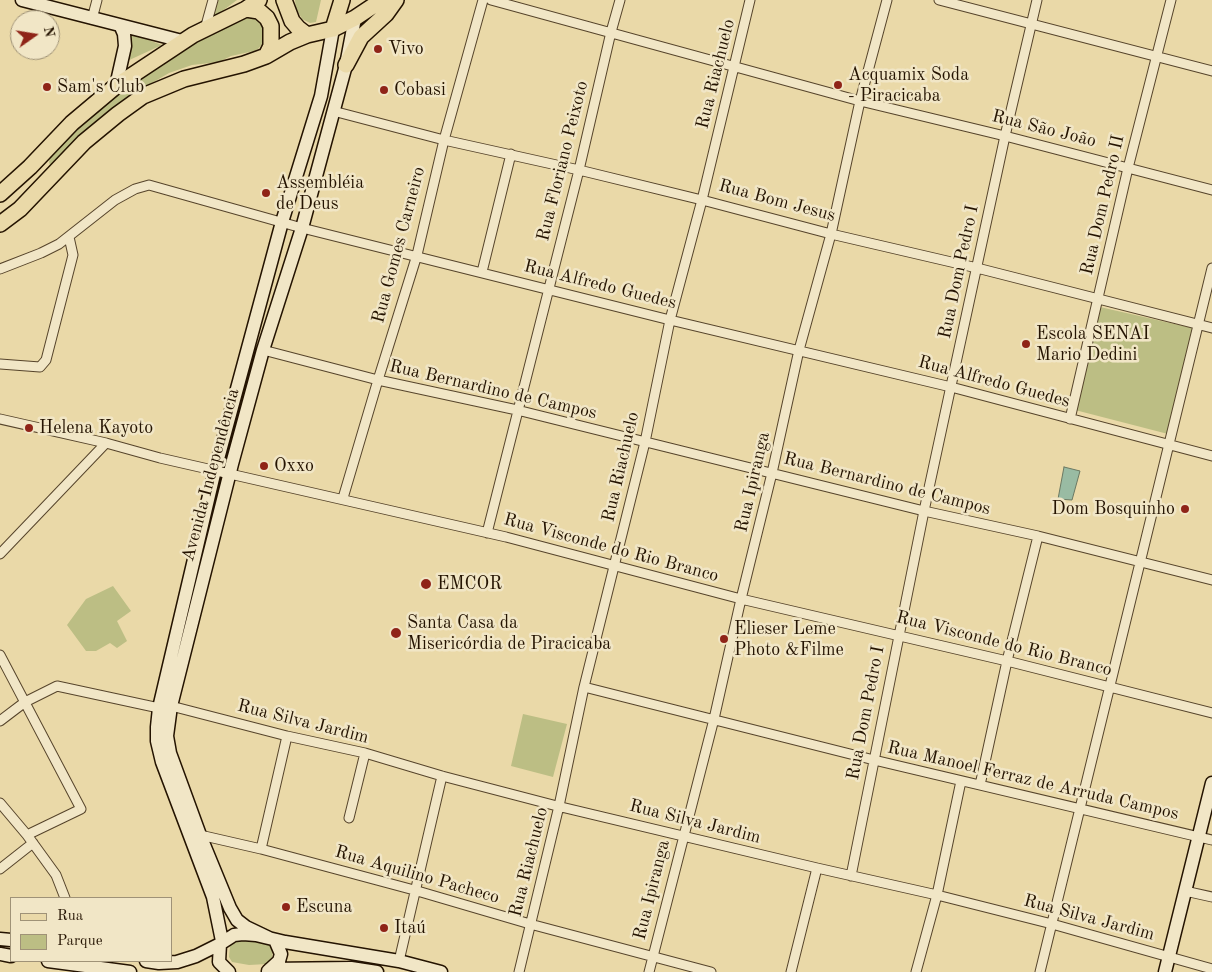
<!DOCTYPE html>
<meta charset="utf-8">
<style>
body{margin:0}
#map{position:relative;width:1212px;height:972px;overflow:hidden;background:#ead9a8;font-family:"Old Standard TT",serif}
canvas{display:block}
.legend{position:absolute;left:10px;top:897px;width:162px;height:65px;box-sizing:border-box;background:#f1e6c6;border:1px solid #9f9277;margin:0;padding:6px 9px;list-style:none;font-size:15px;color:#241301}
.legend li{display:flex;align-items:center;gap:10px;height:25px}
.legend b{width:25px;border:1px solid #9f9277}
.north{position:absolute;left:10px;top:10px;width:50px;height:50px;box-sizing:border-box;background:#f1e6c6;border:1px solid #9f9277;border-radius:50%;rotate:77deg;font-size:14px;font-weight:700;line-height:20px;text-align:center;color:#241301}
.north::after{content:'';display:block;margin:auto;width:18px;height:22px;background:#8f2418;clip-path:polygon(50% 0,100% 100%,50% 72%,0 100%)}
</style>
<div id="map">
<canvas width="1212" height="972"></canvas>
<ul class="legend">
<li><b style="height:6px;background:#ead9a8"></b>Rua</li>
<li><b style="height:14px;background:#bcbe84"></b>Parque</li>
</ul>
<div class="north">N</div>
</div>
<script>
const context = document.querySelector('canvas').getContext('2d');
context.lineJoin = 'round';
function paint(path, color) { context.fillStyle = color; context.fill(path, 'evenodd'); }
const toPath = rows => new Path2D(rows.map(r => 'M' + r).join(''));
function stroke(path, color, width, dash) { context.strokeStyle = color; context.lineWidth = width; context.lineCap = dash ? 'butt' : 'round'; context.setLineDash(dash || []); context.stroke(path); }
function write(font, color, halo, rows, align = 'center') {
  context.font = font + ' "Old Standard TT",serif'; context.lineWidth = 5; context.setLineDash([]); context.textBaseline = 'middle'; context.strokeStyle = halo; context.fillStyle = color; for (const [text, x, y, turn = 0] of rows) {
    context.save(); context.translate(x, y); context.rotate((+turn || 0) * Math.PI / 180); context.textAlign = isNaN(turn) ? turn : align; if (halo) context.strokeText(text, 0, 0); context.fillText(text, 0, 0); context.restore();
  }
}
paint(toPath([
 [217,0,237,0,213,18],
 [295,0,321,0,316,22,310,23,302,19,296,8],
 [244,15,257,20,264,27,264,42,258,49,254,51,231,56,219,62,192,65,169,73,133,94,53,166,50,165,49,162,50,155,91,115,110,99,172,58,186,47,199,41],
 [127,32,162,45,125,62],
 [1100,307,1192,328,1168,434,1075,410],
 [113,586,131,611,117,621,127,641,117,648,110,643,96,651,86,651,67,625,86,599],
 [523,714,567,724,553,777,511,766],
 [240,941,264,941,271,945,273,948,272,960,267,964,249,965,232,962,229,957,230,946,232,943]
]), '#bcbe84');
const water = toPath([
 [1064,467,1080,471,1072,500,1058,499,1064,467]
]);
paint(water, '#99bba3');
stroke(water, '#6a7862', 1);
const street = toPath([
 [491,0,860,101,1005,136,1212,190],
 [939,0,1212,71],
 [92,19,97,0],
 [205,29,213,0],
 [333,111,444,140,579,170,702,200,831,234,977,268,1212,328],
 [0,269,41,253,59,244,115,200,135,189,149,185,302,228,670,320,951,387,1212,456],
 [482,272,511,154],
 [263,350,378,380,517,410,924,511,1038,536,1212,580],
 [0,364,40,367,46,360,73,255,69,237],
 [0,419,106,443,160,458,506,537,741,599,1007,661,1212,713],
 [1070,419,1128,168,1171,0],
 [343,498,378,380,417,255,444,140,483,0],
 [487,533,579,170,611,32,620,0],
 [0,554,106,443],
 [0,655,81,809,27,835],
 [584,687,874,760,1212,840],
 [171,706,287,736,365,753,442,776,557,806,817,868,937,895,1052,924,1212,969],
 [0,721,25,702,57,686,159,708],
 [980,785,1007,661,1038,536],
 [0,803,27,835,56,875,65,898],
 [349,818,365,753],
 [200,835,261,849,414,890,530,924,711,972],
 [261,849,287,736],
 [0,869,33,843],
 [851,876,924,511,1005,136,1037,0],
 [1185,891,1212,897],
 [399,961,442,776],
 [519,972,559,806,584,687,645,442,670,320,702,200,750,0],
 [649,972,714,719,741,599,772,473,799,350,831,234,860,101,887,0],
 [791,972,817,868],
 [916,972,937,895,961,781],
 [1040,972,1212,268]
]);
const secondary = toPath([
 [22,0,182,41],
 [116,86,125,46,124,34,121,27],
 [269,938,246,927,237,920,230,908,200,835,170,753,167,736,171,706,232,464,263,350,302,228,346,65,355,18],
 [0,939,11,940],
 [222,941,213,897,162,762,157,741,157,727,159,708,215,470,282,222,321,96,333,29],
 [0,954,11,956],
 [48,961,130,972],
 [146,961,159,963,177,962,196,956,220,944],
 [270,969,351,968,377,972],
 [268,971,279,961,281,954,275,940],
 [229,972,219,962,220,944,234,935,243,934,256,935,285,942,399,961,441,972],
 [1165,972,1212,783]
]);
const primary = toPath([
 [284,0,292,21,298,28,307,35],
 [246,9,259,11,267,18,271,26,271,46,266,56],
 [333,29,342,0],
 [346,65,361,37,386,14,396,0],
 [0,194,30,167,72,123,116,86,193,35,246,9,259,0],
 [0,224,20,209,84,142,118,114,143,96,184,79,244,64,266,56,290,42,307,35,333,29,355,18,376,4,389,0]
]);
stroke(street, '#56442b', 11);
stroke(secondary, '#241301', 15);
stroke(primary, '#241301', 18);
stroke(street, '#f1e6c6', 9);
stroke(secondary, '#f1e6c6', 12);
stroke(primary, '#ead9a8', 15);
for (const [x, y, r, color] of [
 [378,49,5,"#8f2418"],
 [838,85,5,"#8f2418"],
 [47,87,5,"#8f2418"],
 [384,90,5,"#8f2418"],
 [266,193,5,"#8f2418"],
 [1026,344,5,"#8f2418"],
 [29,428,5,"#8f2418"],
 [264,466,5,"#8f2418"],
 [1185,509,5,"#8f2418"],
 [426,584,6,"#8f2418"],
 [396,633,6,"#8f2418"],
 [724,639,5,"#8f2418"],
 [286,907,5,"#8f2418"],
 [384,928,5,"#8f2418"]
]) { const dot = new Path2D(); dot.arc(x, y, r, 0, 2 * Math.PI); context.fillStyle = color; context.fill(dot); stroke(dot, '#f1e6c6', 2); }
write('18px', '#241301', '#f1e6c6', [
 ["Vivo",388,49],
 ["Acquamix Soda",848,75],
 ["- Piracicaba",848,96],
 ["Sam's Club",57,87],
 ["Cobasi",394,90],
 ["Assembléia",276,183],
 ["de Deus",276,204],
 ["Escola SENAI",1036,334],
 ["Mario Dedini",1036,355],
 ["Helena Kayoto",39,428],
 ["Oxxo",274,466],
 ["Dom Bosquinho",1175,509,"right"],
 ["EMCOR",437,584],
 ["Santa Casa da",407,623],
 ["Misericórdia de Piracicaba",407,644],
 ["Elieser Leme",734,629],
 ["Photo &Filme",734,650],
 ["Escuna",296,907],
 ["Itaú",394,928]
], 'left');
write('18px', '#241301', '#f1e6c6', [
 ["Rua Riachuelo",716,74,-76],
 ["Rua São João",1044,129,14],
 ["Rua Floriano Peixoto",563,161,-76],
 ["Rua Bom Jesus",777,201,15],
 ["Rua Dom Pedro II",1103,205,-77],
 ["Rua Gomes Carneiro",399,245,-75],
 ["Rua Dom Pedro I",959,272,-78],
 ["Rua Alfredo Guedes",600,285,14],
 ["Rua Alfredo Guedes",994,382,15],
 ["Rua Bernardino de Campos",493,390,13],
 ["Rua Riachuelo",621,467,-77],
 ["Avenida Independência",211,475,-75],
 ["Rua Ipiranga",753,482,-77],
 ["Rua Bernardino de Campos",887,484,14],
 ["Rua Visconde do Rio Branco",611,548,15],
 ["Rua Visconde do Rio Branco",1004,644,14],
 ["Rua Dom Pedro I",866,713,-79],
 ["Rua Silva Jardim",303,722,14],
 ["Rua Manoel Ferraz de Arruda Campos",1033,781,13],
 ["Rua Silva Jardim",695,822,14],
 ["Rua Riachuelo",529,862,-76],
 ["Rua Aquilino Pacheco",417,875,16],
 ["Rua Ipiranga",652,890,-76],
 ["Rua Silva Jardim",1089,918,15]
]);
</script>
